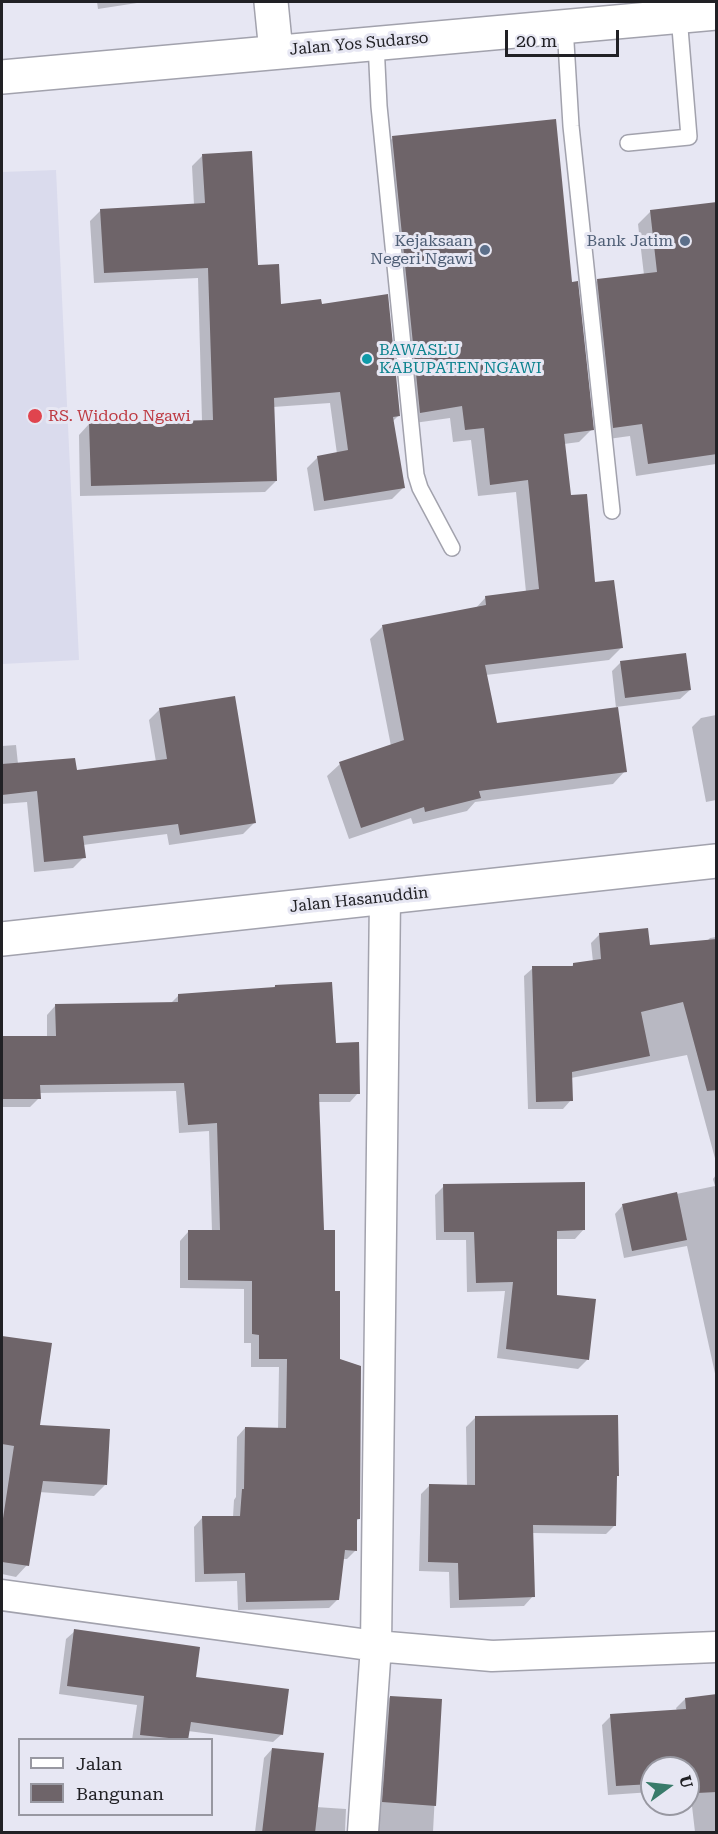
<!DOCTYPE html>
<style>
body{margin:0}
#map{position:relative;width:718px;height:1834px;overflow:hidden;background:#e7e7f3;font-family:"Roboto Serif",serif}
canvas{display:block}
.frame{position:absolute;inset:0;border:3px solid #212125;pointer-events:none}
.legend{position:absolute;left:18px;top:1738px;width:195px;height:78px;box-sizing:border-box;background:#e7e7f3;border:2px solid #9898a1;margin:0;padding:8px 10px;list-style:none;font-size:18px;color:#212125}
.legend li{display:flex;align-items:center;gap:12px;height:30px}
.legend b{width:30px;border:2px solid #9898a1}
.north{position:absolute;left:640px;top:1756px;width:60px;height:60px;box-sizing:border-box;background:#e7e7f3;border:2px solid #9898a1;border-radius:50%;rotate:75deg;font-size:16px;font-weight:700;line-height:24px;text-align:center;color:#212125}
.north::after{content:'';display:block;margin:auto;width:21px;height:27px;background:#397b6a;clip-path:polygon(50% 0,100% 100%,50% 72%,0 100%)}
.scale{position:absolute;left:505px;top:30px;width:114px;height:27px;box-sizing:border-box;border:3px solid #212125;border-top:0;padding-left:8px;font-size:18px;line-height:21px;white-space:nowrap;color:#212125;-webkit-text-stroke:4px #e7e7f3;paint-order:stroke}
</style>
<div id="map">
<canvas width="718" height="1834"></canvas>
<div class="frame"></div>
<ul class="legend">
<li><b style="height:8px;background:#fff"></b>Jalan</li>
<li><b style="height:16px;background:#6e6469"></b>Bangunan</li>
</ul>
<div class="north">U</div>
<div class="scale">20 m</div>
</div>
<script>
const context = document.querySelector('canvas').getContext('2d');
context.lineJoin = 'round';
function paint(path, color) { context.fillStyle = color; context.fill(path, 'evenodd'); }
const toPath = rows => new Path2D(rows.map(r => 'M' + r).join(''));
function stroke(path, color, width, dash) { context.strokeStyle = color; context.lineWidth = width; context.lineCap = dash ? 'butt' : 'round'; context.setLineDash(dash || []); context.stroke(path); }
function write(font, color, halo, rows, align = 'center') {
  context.font = font + ' "Roboto Serif",serif'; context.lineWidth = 6; context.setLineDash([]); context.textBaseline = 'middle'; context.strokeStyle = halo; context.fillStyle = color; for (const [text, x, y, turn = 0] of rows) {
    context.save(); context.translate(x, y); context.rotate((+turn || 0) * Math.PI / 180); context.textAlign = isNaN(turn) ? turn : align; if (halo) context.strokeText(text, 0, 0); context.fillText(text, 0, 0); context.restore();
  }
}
paint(toPath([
 [56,170,79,660,2,664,2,172]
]), '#dadbed');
paint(toPath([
 [97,2,138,2,137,3,98,9],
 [393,138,571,283,592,429,579,442,564,444,570,497,594,584,622,647,609,660,486,675,496,725,616,708,612,671,621,662,690,690,680,699,616,707,625,771,613,784,475,802,467,811,413,824,411,818,349,839,327,776,340,764,391,746,370,639,383,626,475,609,486,597,526,592,516,492,478,496,471,440,453,442,450,418,407,424,380,150],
 [203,155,257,267,279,305,399,415,393,421,403,488,392,499,314,511,307,468,318,457,337,454,330,403,273,407,276,481,265,492,80,496,79,435,89,424,202,421,198,278,94,283,90,221,101,210,194,205,192,166],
 [716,204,716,464,636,476,630,436,601,440,585,293,598,280,644,275,638,224,651,211],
 [160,709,254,823,243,834,169,845,167,834,83,845,84,857,73,868,34,872,27,802,2,804,2,746,16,745,18,764,75,772,156,762,149,720],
 [716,715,716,800,706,802,692,727,701,718],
 [599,935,648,947,707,941,710,938,716,937,716,1162,687,1055,571,1078,571,1100,563,1109,528,1109,524,976,533,968,571,967,574,964,593,962,591,943],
 [275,986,335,1044,358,1093,350,1102,317,1102,322,1231,333,1292,338,1361,359,1519,355,1522,355,1551,347,1559,342,1559,338,1599,329,1608,238,1610,237,1581,195,1582,194,1527,202,1518,233,1517,234,1500,236,1497,237,1437,245,1428,278,1429,279,1367,251,1367,251,1343,244,1343,244,1289,180,1288,180,1241,188,1232,212,1232,209,1131,179,1133,176,1091,39,1093,39,1098,30,1107,2,1107,2,1038,47,1037,47,1015,55,1006,170,1004,178,996,273,989],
 [716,1175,716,1378,687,1246,624,1258,615,1214,623,1205,715,1186,713,1179],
 [444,1186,584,1229,575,1239,556,1239,556,1296,587,1360,578,1369,497,1358,505,1291,467,1292,466,1240,436,1240,435,1195],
 [2,1338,51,1345,39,1426,105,1485,94,1496,39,1492,27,1565,16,1577,2,1574],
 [475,1418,618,1475,615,1478,615,1525,606,1534,532,1533,533,1596,524,1606,450,1608,449,1572,419,1571,421,1494,430,1485,467,1486,466,1427],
 [75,1631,194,1678,282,1734,273,1742,188,1731,187,1740,132,1740,137,1705,59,1694,66,1639],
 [716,1695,716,1832,695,1832,690,1789,688,1790,688,1768,652,1768,652,1792,608,1795,602,1725,611,1716,677,1711,676,1708,685,1699],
 [390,1697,440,1700,433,1832,373,1832,382,1706],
 [272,1749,316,1807,346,1809,345,1832,255,1832,264,1758]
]), '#0003');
paint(toPath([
 [556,119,572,282,578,281,594,430,564,434,571,495,587,494,595,582,614,580,623,648,485,665,497,723,618,707,627,772,479,791,481,798,425,812,424,807,361,828,339,762,404,740,382,625,486,605,485,596,539,589,528,480,490,485,484,428,465,430,462,406,420,413,392,136],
 [252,151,258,265,279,264,281,304,321,299,322,304,388,294,400,416,393,417,405,488,324,501,317,456,348,450,340,392,274,398,277,481,91,486,89,423,213,420,208,268,104,273,100,209,205,203,202,154],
 [717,202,717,454,648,464,642,424,613,428,597,279,657,272,650,210],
 [686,653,691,690,625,698,620,661],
 [235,696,256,823,180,835,178,824,83,836,86,858,44,862,37,791,2,795,2,764,75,758,77,770,167,759,159,708],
 [648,928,650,945,717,939,717,1090,707,1091,683,1002,641,1012,650,1056,572,1072,573,1101,536,1102,532,966,573,966,573,963,601,959,599,933],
 [332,982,336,1043,359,1042,360,1094,319,1094,324,1230,335,1230,335,1291,340,1291,340,1359,361,1366,360,1519,357,1519,357,1551,345,1550,339,1600,246,1602,245,1573,204,1574,202,1516,240,1516,242,1489,244,1489,245,1427,286,1428,287,1359,259,1359,259,1335,252,1334,252,1281,188,1280,188,1230,220,1230,217,1123,188,1125,184,1083,40,1085,41,1099,2,1099,2,1036,56,1036,55,1004,178,1002,178,994,275,987,275,985],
 [585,1182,585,1230,557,1231,557,1295,596,1299,589,1360,506,1349,513,1282,476,1283,474,1232,444,1232,443,1184],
 [677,1192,687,1240,632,1251,622,1204],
 [2,1336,52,1343,40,1425,110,1429,107,1485,43,1481,29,1566,2,1562,2,1525,14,1446,2,1444],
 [618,1415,619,1476,617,1476,616,1526,533,1525,535,1597,459,1600,458,1563,428,1562,429,1484,475,1485,475,1416],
 [74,1629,200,1647,196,1677,289,1689,283,1735,191,1722,188,1740,140,1735,144,1696,67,1686],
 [717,1694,717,1792,697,1793,696,1780,688,1781,688,1768,652,1768,652,1784,616,1786,610,1714,686,1709,685,1698],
 [390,1696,442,1699,436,1806,382,1802],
 [272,1748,324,1753,315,1833,262,1833]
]), '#6e6469');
const lane = toPath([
 [565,26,571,126,612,511],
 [376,43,379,106,416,475,420,488,452,548],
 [628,143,689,137,679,16]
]);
const street = toPath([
 [2,1595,376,1646,492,1656,716,1647],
 [363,1832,376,1646,385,897]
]);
const secondary = toPath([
 [271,2,276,52],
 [2,77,716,13],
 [2,939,716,861]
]);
stroke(lane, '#a2a2ad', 18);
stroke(street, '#a2a2ad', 33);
stroke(secondary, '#a2a2ad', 36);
stroke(lane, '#fff', 15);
stroke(street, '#fff', 30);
stroke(secondary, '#fff', 33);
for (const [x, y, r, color] of [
 [685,241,6,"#5c6f8a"],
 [485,250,6,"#5c6f8a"],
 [367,359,6,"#0f9aa8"],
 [35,416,8,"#e0444e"]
]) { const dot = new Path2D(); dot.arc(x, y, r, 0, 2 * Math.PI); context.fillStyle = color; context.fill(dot); stroke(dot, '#e7e7f3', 2); }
write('16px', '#212125', '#e7e7f3', [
 ["Jalan Yos Sudarso",359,44,-5],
 ["Jalan Hasanuddin",359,900,-6]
]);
write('16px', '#4e5e75', '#e7e7f3', [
 ["Kejaksaan",473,241],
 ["Negeri Ngawi",473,259],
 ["Bank Jatim",673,241]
], 'right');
write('16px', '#0d838f', '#e7e7f3', [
 ["BAWASLU",379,350],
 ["KABUPATEN NGAWI",379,368]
], 'left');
write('16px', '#be3a42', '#e7e7f3', [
 ["RS. Widodo Ngawi",48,416]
], 'left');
</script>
